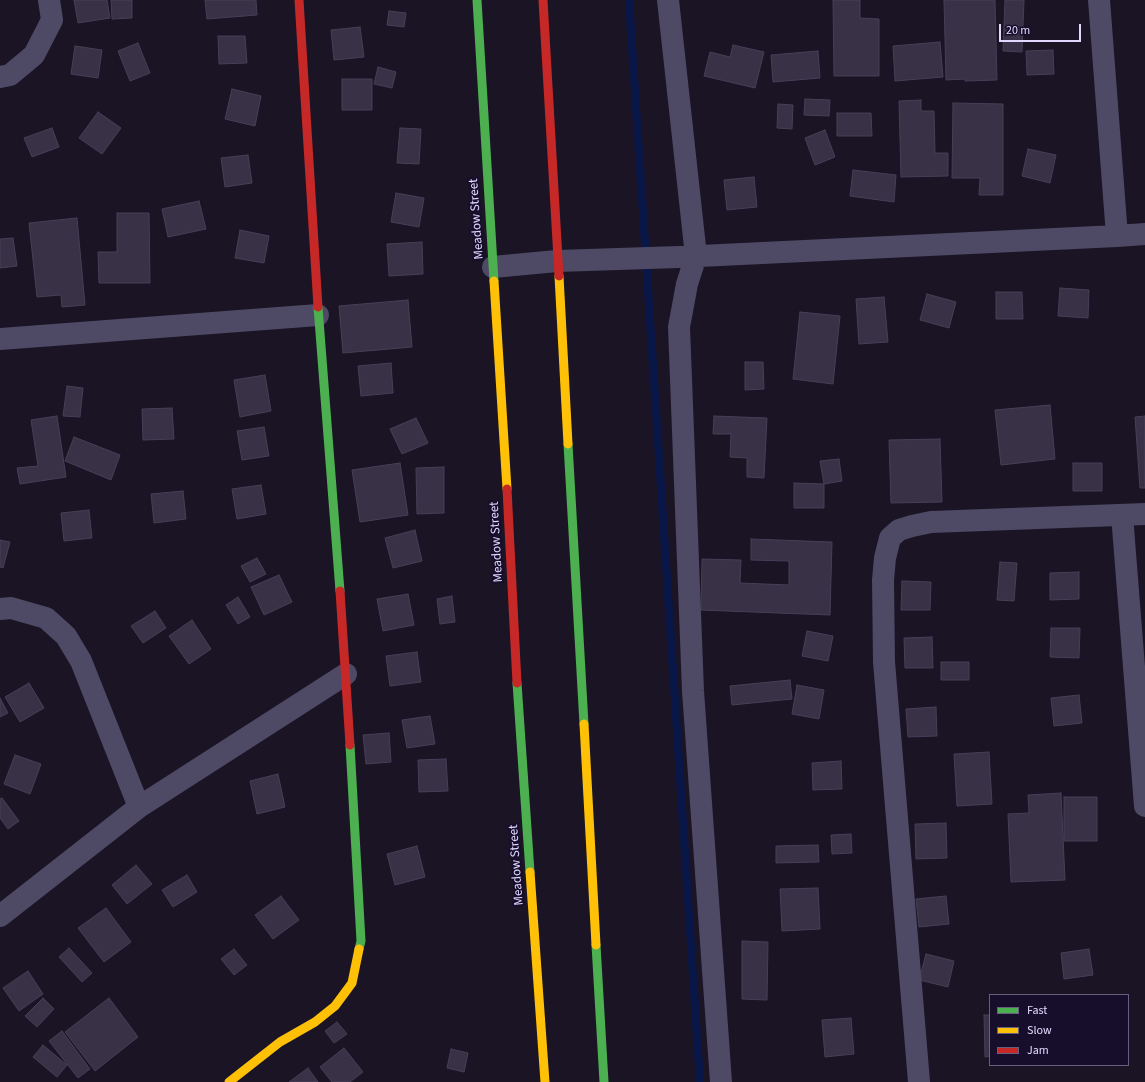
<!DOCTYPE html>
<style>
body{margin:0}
#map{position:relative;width:1145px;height:1082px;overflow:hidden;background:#1a1425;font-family:"Source Sans 3",sans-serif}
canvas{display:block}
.legend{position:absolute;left:989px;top:994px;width:140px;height:72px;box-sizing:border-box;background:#170e2b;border:1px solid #685f80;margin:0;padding:5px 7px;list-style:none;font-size:12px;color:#e1d8ff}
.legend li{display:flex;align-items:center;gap:8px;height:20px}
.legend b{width:20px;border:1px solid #685f80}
.scale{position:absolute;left:999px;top:24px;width:82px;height:18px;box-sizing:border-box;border:2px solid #e1d8ff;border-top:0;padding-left:5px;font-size:12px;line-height:14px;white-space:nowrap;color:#e1d8ff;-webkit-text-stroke:3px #170e2b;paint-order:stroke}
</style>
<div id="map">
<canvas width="1145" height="1082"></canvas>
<ul class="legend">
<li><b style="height:5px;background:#4caf50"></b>Fast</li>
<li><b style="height:5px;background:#ffc107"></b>Slow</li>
<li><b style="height:5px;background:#c62828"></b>Jam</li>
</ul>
<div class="scale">20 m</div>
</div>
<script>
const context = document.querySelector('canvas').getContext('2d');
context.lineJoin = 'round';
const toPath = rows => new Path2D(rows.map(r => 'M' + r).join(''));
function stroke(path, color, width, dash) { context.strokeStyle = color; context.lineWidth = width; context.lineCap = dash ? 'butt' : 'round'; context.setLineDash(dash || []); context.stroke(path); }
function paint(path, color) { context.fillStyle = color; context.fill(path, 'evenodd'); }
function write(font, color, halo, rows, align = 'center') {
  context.font = font + ' "Source Sans 3",sans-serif'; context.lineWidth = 4; context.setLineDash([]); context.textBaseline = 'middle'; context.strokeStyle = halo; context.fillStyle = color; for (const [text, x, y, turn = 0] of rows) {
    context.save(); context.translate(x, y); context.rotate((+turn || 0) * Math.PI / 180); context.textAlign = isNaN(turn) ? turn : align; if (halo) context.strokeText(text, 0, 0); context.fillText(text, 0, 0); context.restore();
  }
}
stroke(toPath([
 [629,0,700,1082]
]), '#081748', 8);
const building = toPath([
 [74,0,107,0,110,18,78,23,74,0],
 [111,0,132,0,132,18,112,19,111,0],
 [205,0,256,0,257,15,207,19,205,0],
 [833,0,860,0,860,18,879,19,879,76,834,76,833,0],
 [944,0,995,0,997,80,965,81,965,79,946,80,944,0],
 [1005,0,1024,0,1022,52,1003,51,1005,0],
 [389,11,406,13,404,27,387,25,389,11],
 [360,27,364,57,334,60,331,30,360,27],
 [218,36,245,36,247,63,219,64,218,36],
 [940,42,943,77,895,81,893,46,940,42],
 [138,43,150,73,130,81,118,51,138,43],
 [733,45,764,52,755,88,704,76,710,52,730,57,733,45],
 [75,46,102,50,98,78,71,74,75,46],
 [1053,50,1054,74,1027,75,1026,51,1053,50],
 [818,51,820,78,773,82,771,55,818,51],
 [378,67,396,72,392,88,374,84,378,67],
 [342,79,372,79,372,110,342,110,342,79],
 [232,89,261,96,255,126,225,119,232,89],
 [805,99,830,100,829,116,804,115,805,99],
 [921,100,921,111,934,111,935,153,948,153,948,176,901,177,899,101,921,100],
 [953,103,1003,104,1003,195,979,195,980,178,952,178,953,103],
 [778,104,793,105,792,129,777,128,778,104],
 [98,112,121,128,102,154,79,138,98,112],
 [837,113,871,113,872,136,837,136,837,113],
 [52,128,59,147,32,157,24,138,52,128],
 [400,128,421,129,419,164,397,163,400,128],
 [825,130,835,157,815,165,805,138,825,130],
 [1028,149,1056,155,1050,183,1022,176,1028,149],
 [248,155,252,183,225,187,221,158,248,155],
 [853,170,896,175,894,202,850,196,853,170],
 [754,177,757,207,727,210,724,180,754,177],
 [396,193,424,198,419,227,391,222,396,193],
 [199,201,206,229,168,237,162,209,199,201],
 [117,213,149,213,150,283,99,283,98,252,117,252,117,213],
 [77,218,85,305,62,307,61,295,37,297,29,223,77,218],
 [240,230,269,236,264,263,235,258,240,230],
 [13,238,17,266,0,268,0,239,13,238],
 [422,242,423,274,389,276,387,244,422,242],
 [1060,288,1089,290,1088,318,1058,316,1060,288],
 [996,292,1022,292,1023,319,996,319,996,292],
 [927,294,956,302,949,328,920,320,927,294],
 [884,297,888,342,859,344,856,299,884,297],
 [408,300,412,347,343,353,339,306,408,300],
 [800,312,840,316,833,384,793,379,800,312],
 [745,362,763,362,764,389,745,390,745,362],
 [391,363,393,393,361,396,358,366,391,363],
 [265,375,271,411,240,417,234,380,265,375],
 [67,386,83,388,80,417,63,416,67,386],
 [1050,405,1055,459,1001,465,995,410,1050,405],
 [172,408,174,439,143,440,142,409,172,408],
 [57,416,66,477,20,484,17,468,38,466,31,420,57,416],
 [714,416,767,418,764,478,747,477,747,458,730,457,731,434,713,434,714,416],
 [1145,416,1145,488,1140,488,1135,417,1145,416],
 [416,418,428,443,402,454,390,429,416,418],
 [264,427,269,456,242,460,237,431,264,427],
 [74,437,120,455,111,480,65,461,74,437],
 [940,439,942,502,891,503,889,440,940,439],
 [839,459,842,481,824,484,820,461,839,459],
 [400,463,408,515,360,522,352,470,400,463],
 [1073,463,1102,463,1102,491,1073,491,1073,463],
 [444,467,444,513,417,514,416,468,444,467],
 [794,483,824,484,824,508,794,508,794,483],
 [261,485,266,514,237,519,232,489,261,485],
 [183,491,186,519,154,523,151,494,183,491],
 [89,510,92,538,64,541,61,513,89,510],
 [415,530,422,561,393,568,385,538,415,530],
 [751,539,832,542,830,615,701,610,702,559,741,560,740,583,789,585,789,561,751,560,751,539],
 [0,540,10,542,3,568,0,567,0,540],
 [257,558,266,574,250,582,241,566,257,558],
 [1000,562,1017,563,1014,601,997,600,1000,562],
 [1079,572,1079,599,1050,600,1050,573,1079,572],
 [279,575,292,602,264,615,251,587,279,575],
 [902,581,931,582,930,610,901,610,902,581],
 [408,594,414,625,383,631,377,599,408,594],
 [452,596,455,622,440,624,437,599,452,596],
 [238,597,250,617,238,624,226,605,238,597],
 [155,611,166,628,143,643,131,626,155,611],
 [192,620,211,649,189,664,169,636,192,620],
 [1051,628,1080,628,1079,658,1050,657,1051,628],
 [807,631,833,636,828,661,802,656,807,631],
 [932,637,933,668,905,668,904,638,932,637],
 [417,652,421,682,390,686,386,656,417,652],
 [941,662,969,662,969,680,941,680,941,662],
 [790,680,792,699,732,705,730,686,790,680],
 [29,683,44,708,20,722,5,697,29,683],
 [797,685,824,690,819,719,792,714,797,685],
 [1079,695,1082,723,1054,726,1051,698,1079,695],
 [0,698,8,713,0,717,0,698],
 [936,707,937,736,908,737,906,709,936,707],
 [430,716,435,744,407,748,402,720,430,716],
 [389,733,391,762,366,764,363,735,389,733],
 [989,752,992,804,957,806,954,754,989,752],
 [15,755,41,764,30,794,4,784,15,755],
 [446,759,448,791,419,792,418,760,446,759],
 [841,761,842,789,813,790,812,763,841,761],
 [278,774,285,807,257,814,250,781,278,774],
 [1061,793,1065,880,1011,882,1008,814,1029,813,1028,795,1061,793],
 [1064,797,1097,797,1097,841,1064,841,1064,797],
 [2,798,19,821,8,829,0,818,0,799,2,798],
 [946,823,947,858,916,859,915,824,946,823],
 [851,834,852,853,832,854,831,835,851,834],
 [818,845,819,862,776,863,776,846,818,845],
 [417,846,425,877,395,885,387,854,417,846],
 [136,865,152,884,127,904,112,885,136,865],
 [187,875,197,892,173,907,162,890,187,875],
 [818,888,820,929,782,931,780,889,818,888],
 [281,896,299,920,273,939,255,915,281,896],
 [946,896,949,924,919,927,916,899,946,896],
 [106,908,131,942,104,962,78,928,106,908],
 [742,941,768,942,767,1000,742,999,742,941],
 [69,948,92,973,82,982,59,957,69,948],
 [234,949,247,965,234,975,221,959,234,949],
 [1089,949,1093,975,1064,979,1061,953,1089,949],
 [926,954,954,961,948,987,919,980,926,954],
 [28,971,43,994,19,1011,3,988,28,971],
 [43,998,54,1009,37,1027,25,1016,43,998],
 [109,998,138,1037,95,1071,65,1032,109,998],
 [984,1015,990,1015,990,1056,985,1057,984,1015],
 [851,1018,854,1054,825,1057,822,1020,851,1018],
 [337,1022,347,1034,334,1043,325,1031,337,1022],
 [62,1031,90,1069,78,1078,49,1041,62,1031],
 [43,1045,67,1065,57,1077,33,1057,43,1045],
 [344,1048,363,1072,350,1082,332,1082,320,1067,344,1048],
 [451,1049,468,1053,464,1072,447,1068,451,1049],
 [308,1068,318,1082,289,1082,308,1068]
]);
paint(building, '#393246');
stroke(building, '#473f58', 1);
stroke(toPath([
 [668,0,696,256,687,284,679,327,693,691,721,1082],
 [1099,0,1117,236],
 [0,77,10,75,34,55,52,20,49,0],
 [493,267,557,261,679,257,1117,236,1145,234],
 [0,339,318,315],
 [1122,515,1145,806],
 [0,609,11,608,46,618,66,636,81,661,139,807],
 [0,916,139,807,346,674],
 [919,1082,884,662,883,580,885,558,890,538,899,530,912,526,931,522,1145,514]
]), '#4e4965', 22);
stroke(toPath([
 [477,0,494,281],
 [318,307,340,591],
 [568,444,584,724],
 [517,683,530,872],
 [350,745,361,941,359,949],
 [596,945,604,1082]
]), '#4caf50', 9);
stroke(toPath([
 [559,276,568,444],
 [494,281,507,489],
 [584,724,596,945],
 [530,872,545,1082],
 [229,1082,280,1042,315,1022,335,1006,352,983,359,949]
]), '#ffc107', 9);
stroke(toPath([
 [299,0,318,307],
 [543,0,559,276],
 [507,489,517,683],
 [340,591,350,745]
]), '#c62828', 9);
write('13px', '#e1d8ff', '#170e2b', [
 ["Meadow Street",477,219,-94],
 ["Meadow Street",497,542,-93],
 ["Meadow Street",517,865,-94]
]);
</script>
